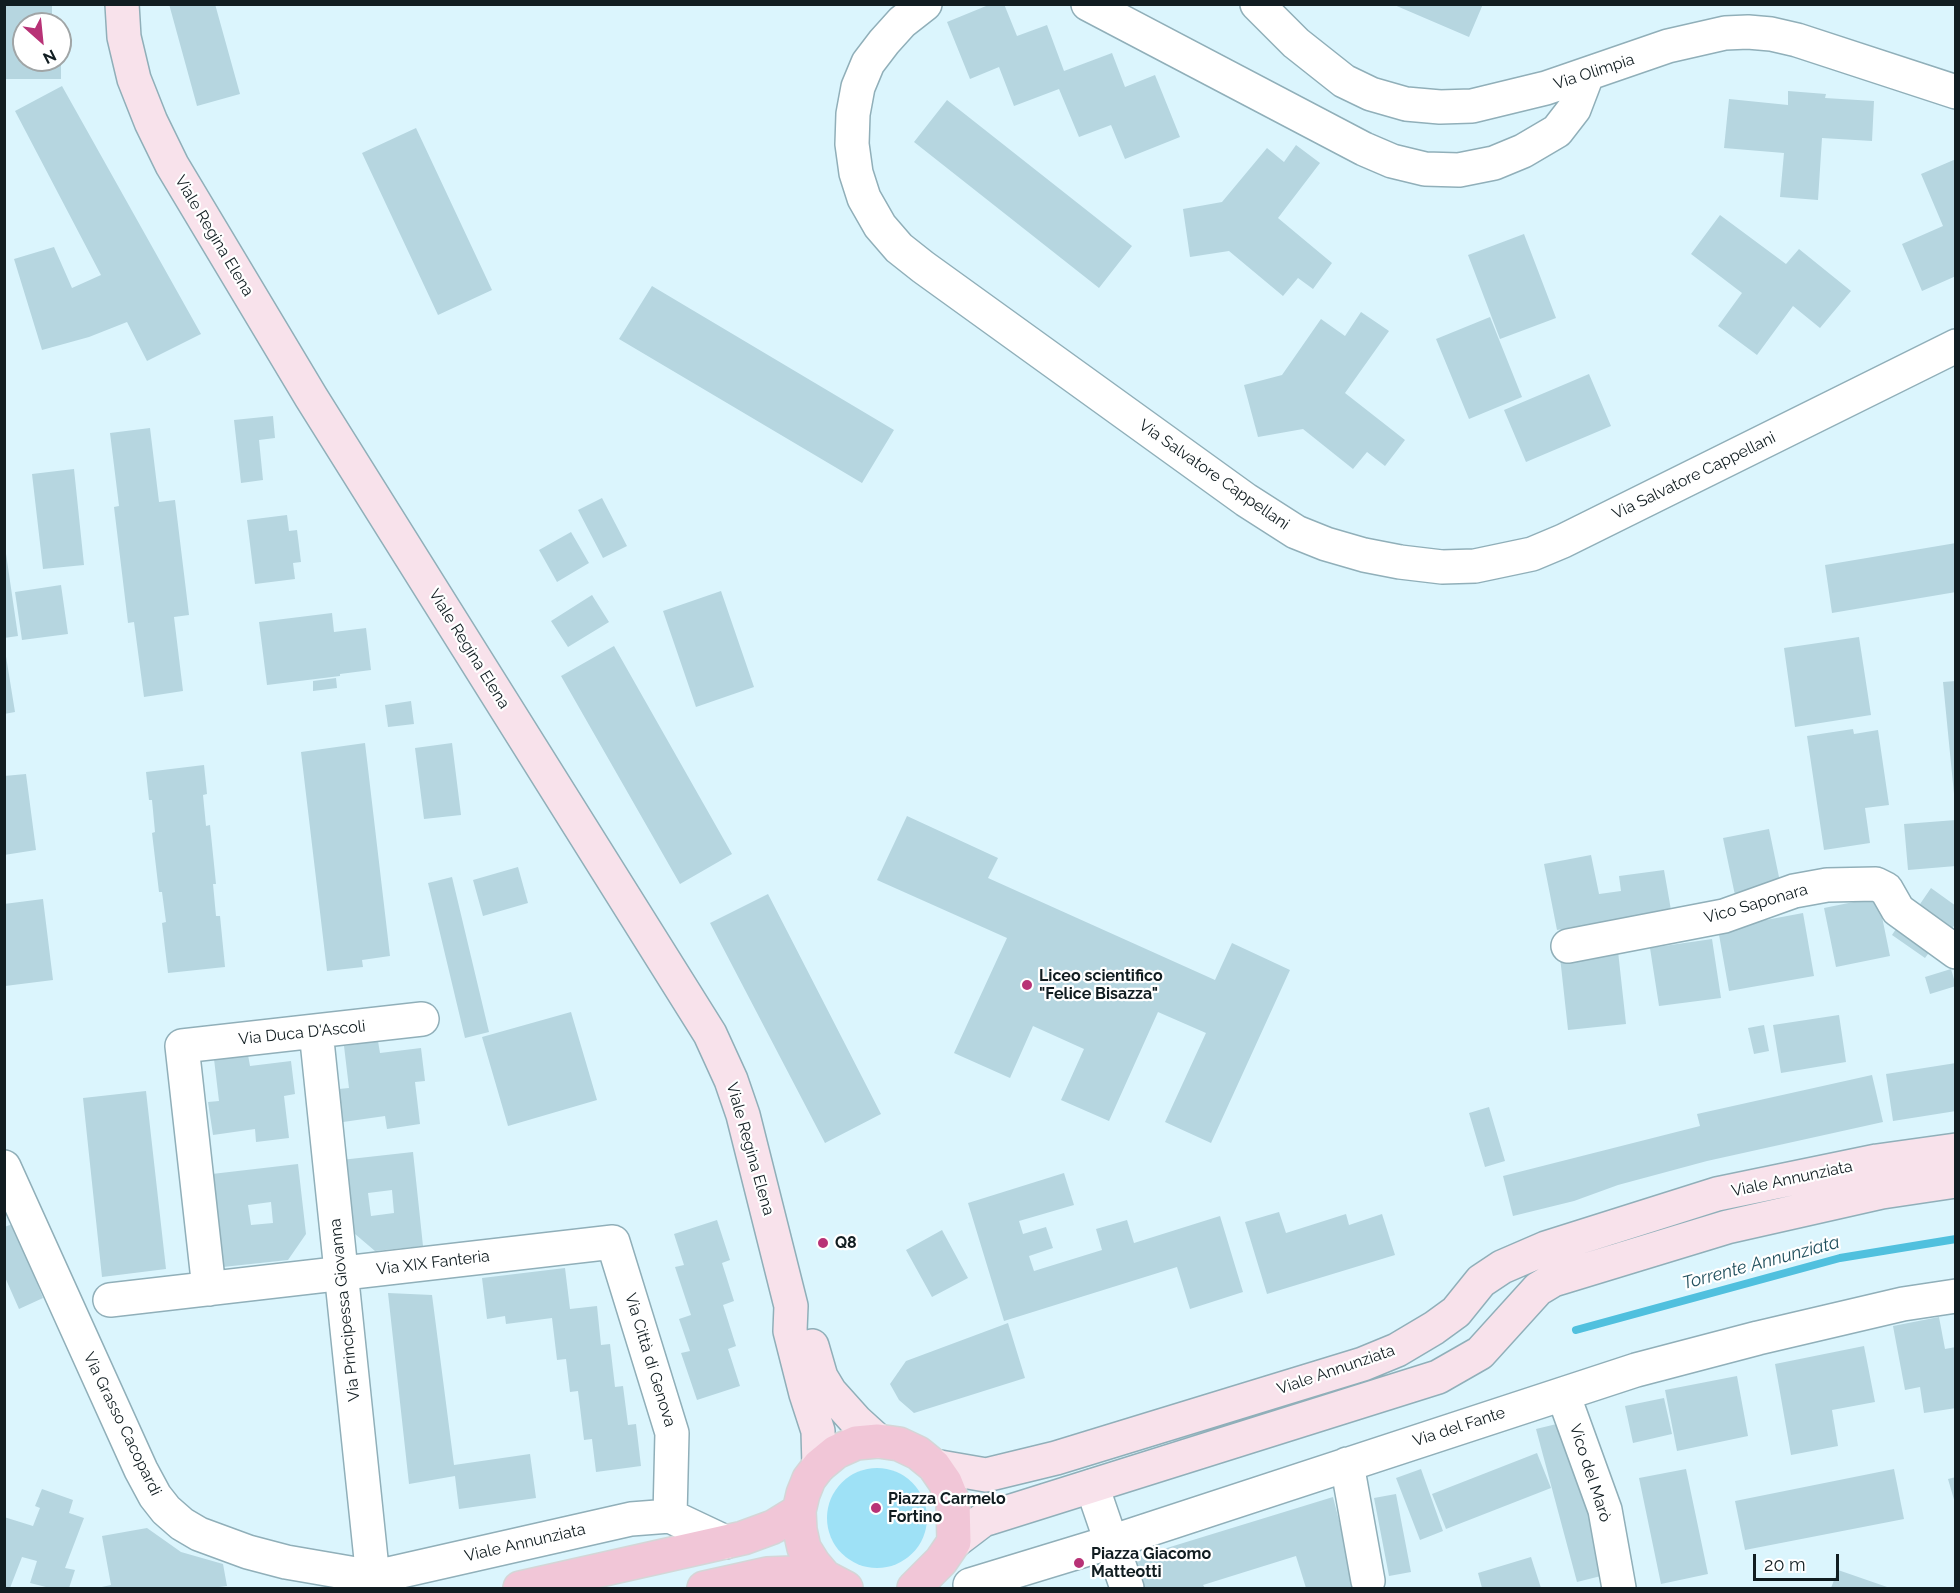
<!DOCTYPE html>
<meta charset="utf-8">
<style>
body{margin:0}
#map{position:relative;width:1960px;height:1593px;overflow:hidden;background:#dbf5fd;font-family:Raleway,sans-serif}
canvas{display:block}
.frame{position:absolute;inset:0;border:6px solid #111d21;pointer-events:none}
.north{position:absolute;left:12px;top:12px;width:60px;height:60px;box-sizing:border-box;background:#fff;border:2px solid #a0a5a6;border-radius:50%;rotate:153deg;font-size:16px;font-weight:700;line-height:24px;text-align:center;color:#111d21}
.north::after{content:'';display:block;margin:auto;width:21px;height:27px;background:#b83276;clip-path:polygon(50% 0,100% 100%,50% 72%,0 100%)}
.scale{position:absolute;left:1753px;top:1554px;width:86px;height:27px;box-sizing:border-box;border:3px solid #111d21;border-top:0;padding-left:8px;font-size:18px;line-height:21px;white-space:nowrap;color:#111d21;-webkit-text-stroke:4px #fff;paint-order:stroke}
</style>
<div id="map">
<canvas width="1960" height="1593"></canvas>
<div class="frame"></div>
<div class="north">N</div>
<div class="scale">20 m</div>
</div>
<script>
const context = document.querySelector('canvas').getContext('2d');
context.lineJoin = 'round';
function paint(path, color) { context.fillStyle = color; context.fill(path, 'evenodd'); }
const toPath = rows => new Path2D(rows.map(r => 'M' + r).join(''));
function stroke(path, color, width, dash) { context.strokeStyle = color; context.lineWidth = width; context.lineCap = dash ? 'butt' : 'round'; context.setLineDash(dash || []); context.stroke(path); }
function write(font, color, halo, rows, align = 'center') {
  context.font = font + ' Raleway,sans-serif'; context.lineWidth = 4.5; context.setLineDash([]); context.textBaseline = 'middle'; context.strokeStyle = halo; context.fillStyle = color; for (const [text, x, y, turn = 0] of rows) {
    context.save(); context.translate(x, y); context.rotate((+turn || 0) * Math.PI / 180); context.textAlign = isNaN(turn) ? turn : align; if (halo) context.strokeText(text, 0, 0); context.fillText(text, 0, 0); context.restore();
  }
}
paint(toPath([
 '827 1518a50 50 0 1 1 100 0a50 50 0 1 1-100 0Z'
]), '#9ee1f6');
stroke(toPath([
 [1576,1330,1840,1258,1956,1239]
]), '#50c0de', 8);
paint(toPath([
 [5,4,52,4,52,24,24,24,24,60,61,60,61,79,5,79],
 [169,4,215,4,240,94,197,106],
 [991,4,1004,4,1017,36,1047,25,1064,71,1112,53,1125,87,1155,75,1180,137,1125,159,1111,125,1079,137,1059,89,1014,106,999,67,970,79,947,22],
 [1392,4,1483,4,1469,37],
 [62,86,201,334,147,361,127,322,89,337,42,350,14,259,54,247,72,288,101,275,15,111],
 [1788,91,1826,94,1825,98,1874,101,1872,141,1822,138,1818,200,1780,197,1784,153,1724,148,1729,99,1788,105],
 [947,100,1132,246,1099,288,914,142],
 [416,128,492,290,438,315,362,153],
 [1296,145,1320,163,1278,218,1332,263,1313,289,1298,278,1283,296,1229,251,1190,257,1183,209,1222,202,1267,148,1284,162],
 [1956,159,1956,276,1922,291,1902,244,1943,226,1921,174],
 [1720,215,1786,264,1799,249,1851,291,1820,328,1793,306,1757,355,1718,326,1742,293,1691,254],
 [1524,234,1556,318,1500,339,1468,255],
 [652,286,894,430,862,483,619,339],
 [1361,312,1389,331,1345,393,1405,440,1385,466,1367,452,1353,469,1303,429,1258,437,1244,385,1282,375,1321,319,1345,336],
 [1490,317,1522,397,1469,419,1436,339],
 [1589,374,1611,426,1526,462,1504,410],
 [273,416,275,438,259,440,263,480,241,483,234,420],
 [150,428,159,502,175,500,189,615,174,617,183,691,144,697,134,622,128,623,114,507,119,506,110,433],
 [74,469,84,565,43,569,32,474],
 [602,498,627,546,603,558,578,510],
 [287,515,289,531,297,530,301,562,293,563,295,579,255,584,247,520],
 [571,532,589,563,557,582,539,550],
 [4,540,18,636,4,638],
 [1956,543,1956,592,1832,613,1825,565],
 [61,585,68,634,22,640,15,592],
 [721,591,754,687,696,707,663,611],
 [592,595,609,622,568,647,551,621],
 [332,613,334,632,366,628,371,670,340,674,340,676,267,685,259,622],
 [1859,637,1871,715,1795,727,1784,648],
 [4,644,15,712,4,714],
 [614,646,732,854,680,884,561,676],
 [336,678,337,688,313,691,313,681],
 [1956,681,1956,794,1954,794,1943,682],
 [411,701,414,724,388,727,385,705],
 [1853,729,1854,734,1878,730,1889,805,1865,808,1870,843,1824,850,1807,736],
 [365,743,390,956,362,960,363,967,327,971,301,752],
 [452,743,461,815,424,819,415,748],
 [204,765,207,794,203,795,206,826,210,825,216,884,213,884,216,916,220,916,225,967,168,973,162,923,166,922,162,892,159,892,152,833,155,832,152,800,149,800,146,772],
 [26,774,36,850,4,855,4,776],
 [907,816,998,858,988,878,1215,980,1232,943,1290,970,1211,1143,1165,1122,1206,1033,1158,1012,1109,1121,1061,1100,1084,1049,1033,1026,1010,1078,954,1053,1007,938,877,880],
 [1956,820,1956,866,1908,870,1904,824],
 [1769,829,1780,882,1736,900,1723,838],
 [1591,855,1599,894,1621,891,1619,876,1664,870,1671,910,1557,930,1544,864],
 [518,867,528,903,483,916,473,880],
 [452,877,489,1032,465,1038,428,883],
 [1931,888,1956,906,1956,923,1950,931,1918,907],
 [768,894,881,1114,825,1143,710,923],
 [1878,897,1890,956,1836,967,1824,908],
 [43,899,53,980,5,986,4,904],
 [1803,913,1814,976,1729,991,1718,929],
 [1902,920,1936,943,1925,958,1892,935],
 [1712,939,1721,998,1659,1006,1650,948],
 [1618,951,1626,1024,1568,1030,1560,957],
 [1951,969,1956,986,1930,994,1925,977],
 [571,1012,597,1100,508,1126,482,1037],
 [1839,1015,1846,1062,1781,1073,1773,1025],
 [1764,1025,1769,1051,1754,1054,1748,1028],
 [378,1041,380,1053,421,1048,425,1081,415,1082,420,1124,387,1129,385,1116,343,1122,339,1089,349,1088,344,1046],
 [248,1055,250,1066,291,1061,295,1094,284,1096,289,1138,256,1142,255,1129,213,1135,208,1102,219,1101,214,1059],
 [1956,1063,1956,1111,1893,1121,1886,1074],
 [1872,1075,1883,1122,1707,1161,1618,1185,1574,1201,1513,1216,1503,1176,1700,1126,1697,1114],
 [146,1091,166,1269,102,1277,83,1098],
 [1489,1107,1505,1161,1485,1167,1469,1113],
 [413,1152,423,1246,375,1251,348,1228,341,1160],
 [392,1190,394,1213,371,1216,368,1193],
 [298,1164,306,1234,288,1260,223,1267,212,1174],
 [271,1202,273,1223,251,1225,248,1205],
 [1064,1173,1074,1205,1019,1221,1023,1234,1046,1227,1053,1248,1029,1256,1034,1271,1102,1250,1096,1229,1127,1220,1134,1243,1220,1216,1243,1292,1190,1309,1177,1267,1004,1321,968,1203],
 [1279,1212,1286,1233,1346,1214,1349,1225,1382,1214,1395,1255,1267,1294,1245,1222],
 [717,1220,730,1260,722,1263,734,1301,723,1305,736,1346,728,1349,740,1386,697,1400,681,1353,690,1351,679,1319,691,1315,675,1267,684,1265,674,1234],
 [13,1224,43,1298,19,1309,4,1275,4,1227],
 [942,1230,968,1278,932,1297,906,1250],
 [565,1268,570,1309,597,1306,601,1345,610,1344,615,1387,623,1386,628,1425,636,1424,641,1466,596,1472,592,1439,584,1440,578,1391,570,1392,566,1359,557,1360,552,1318,506,1324,505,1316,487,1319,482,1278],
 [388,1293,432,1295,454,1465,530,1454,536,1498,459,1509,455,1476,409,1484],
 [1939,1317,1945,1349,1956,1347,1956,1408,1924,1413,1920,1387,1905,1390,1893,1326],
 [1008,1323,1025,1378,914,1413,899,1400,890,1384,906,1361],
 [1864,1346,1875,1402,1832,1410,1838,1446,1791,1455,1775,1364],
 [1737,1376,1748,1436,1677,1451,1665,1390],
 [1664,1398,1672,1434,1633,1443,1625,1406],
 [1569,1421,1609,1574,1577,1582,1536,1429],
 [1537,1453,1551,1488,1446,1529,1432,1494],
 [1421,1469,1443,1531,1420,1540,1396,1478],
 [1686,1469,1708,1574,1661,1584,1639,1478],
 [1894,1469,1904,1519,1745,1550,1735,1501],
 [1956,1477,1956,1503,1955,1503,1948,1479],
 [42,1489,73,1500,69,1513,84,1518,65,1568,75,1570,69,1588,50,1588,30,1583,37,1561,22,1557,10,1588,4,1588,4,1517,33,1526,40,1508,35,1506],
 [1396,1494,1411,1572,1389,1576,1374,1498],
 [1333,1497,1356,1588,1306,1588,1296,1556,1203,1585,1205,1588,1142,1588,1131,1559],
 [147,1528,181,1552,223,1564,227,1586,211,1588,97,1588,111,1585,102,1536],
 [1531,1557,1541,1588,1482,1588,1478,1573],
 [1838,1570,1890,1588,1831,1588]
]), '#b6d6e0');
const minor = toPath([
 [925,4,902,22,884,42,868,63,858,87,853,114,852,144,856,173,864,198,880,226,899,248,923,267,1246,500,1296,532,1326,544,1364,555,1400,562,1442,567,1475,566,1532,554,1563,541,1956,346],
 [1088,4,1364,149,1392,161,1425,169,1459,170,1494,163,1523,151,1557,131,1574,109,1587,75],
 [1257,4,1296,43,1344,81,1371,94,1406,104,1440,107,1472,106,1546,88,1668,46,1725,33,1748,32,1771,34,1797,40,1956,92],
 [1568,946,1724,916,1794,891,1827,885,1876,884,1886,889,1898,910,1956,952],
 [316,1031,374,1588],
 [4,1167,141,1470,155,1496,166,1510,182,1524,199,1534,248,1552,286,1562,373,1577],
 [209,1289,182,1046,422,1019],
 [110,1300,613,1242,672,1433,670,1516],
 [1563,1394,1605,1510,1619,1588],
 [1347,1464,1368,1581],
 [1092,1486,1127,1588],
 [353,1582,631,1519,670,1516,725,1542],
 [971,1588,970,1585,1111,1542,1636,1370,1758,1338,1903,1304,1956,1296]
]);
const secondary = toPath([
 [122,4,124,37,134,79,151,122,172,165,311,397,710,1034,731,1080,743,1115,791,1306,790,1331,806,1394,818,1431,819,1466],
 [812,1346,821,1377,830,1392,856,1421,878,1441],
 [934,1466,986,1475,1056,1458,1363,1364,1397,1350,1434,1328,1456,1312,1481,1281,1502,1267,1546,1248,1717,1194,1877,1161,1956,1150],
 [954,1542,983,1520,1438,1377,1480,1353,1538,1289,1553,1280,1727,1227,1882,1192,1956,1181]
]);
const primary = toPath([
 [520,1588,743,1538,773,1527,799,1511],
 [704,1588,767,1574,792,1573,825,1577],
 [846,1588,825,1577,814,1564,804,1548,800,1530,799,1511,803,1494,809,1479,819,1466,836,1452,856,1443,878,1441,899,1444,918,1453,934,1466,945,1482,953,1502,954,1542,941,1561,914,1588]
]);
stroke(minor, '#90afb9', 36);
stroke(secondary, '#90afb9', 36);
stroke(primary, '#d4d6d7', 36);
stroke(minor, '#fff', 33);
stroke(secondary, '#f8e2eb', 33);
stroke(primary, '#f1c6d7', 33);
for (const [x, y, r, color] of [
 [1027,985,6,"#b83276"],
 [823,1243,6,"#b83276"],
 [876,1508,6,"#b83276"],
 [1079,1563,6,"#b83276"]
]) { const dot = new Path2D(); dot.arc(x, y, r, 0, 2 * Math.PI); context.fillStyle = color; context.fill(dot); stroke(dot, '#fff', 2); }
write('16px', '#111d21', '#fff', [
 ["Via Olimpia",1594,72,-18],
 ["Viale Regina Elena",214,236,59],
 ["Via Salvatore Cappellani",1214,475,35],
 ["Via Salvatore Cappellani",1694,476,-26],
 ["Viale Regina Elena",469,649,58],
 ["Vico Saponara",1756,904,-16],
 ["Via Duca D'Ascoli",302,1033,-6],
 ["Viale Regina Elena",750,1149,74],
 ["Viale Annunziata",1792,1179,-12],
 ["Via XIX Fanteria",433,1263,-7],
 ["Via Principessa Giovanna",345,1310,-96],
 ["Via Città di Genova",650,1360,73],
 ["Viale Annunziata",1336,1370,-19],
 ["Via Grasso Cacopardi",122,1424,64],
 ["Via del Fante",1459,1427,-18],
 ["Vico del Marò",1590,1473,72],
 ["Viale Annunziata",525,1543,-13]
]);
write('bold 16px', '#111d21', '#fff', [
 ["Liceo scientifico",1039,976],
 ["\"Felice Bisazza\"",1039,994],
 ["Q8",835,1243],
 ["Piazza Carmelo",888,1499],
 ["Fortino",888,1517],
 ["Piazza Giacomo",1091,1554],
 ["Matteotti",1091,1572]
], 'left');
write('italic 18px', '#21505e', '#fff', [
 ["Torrente Annunziata",1761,1263,-15]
]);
</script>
